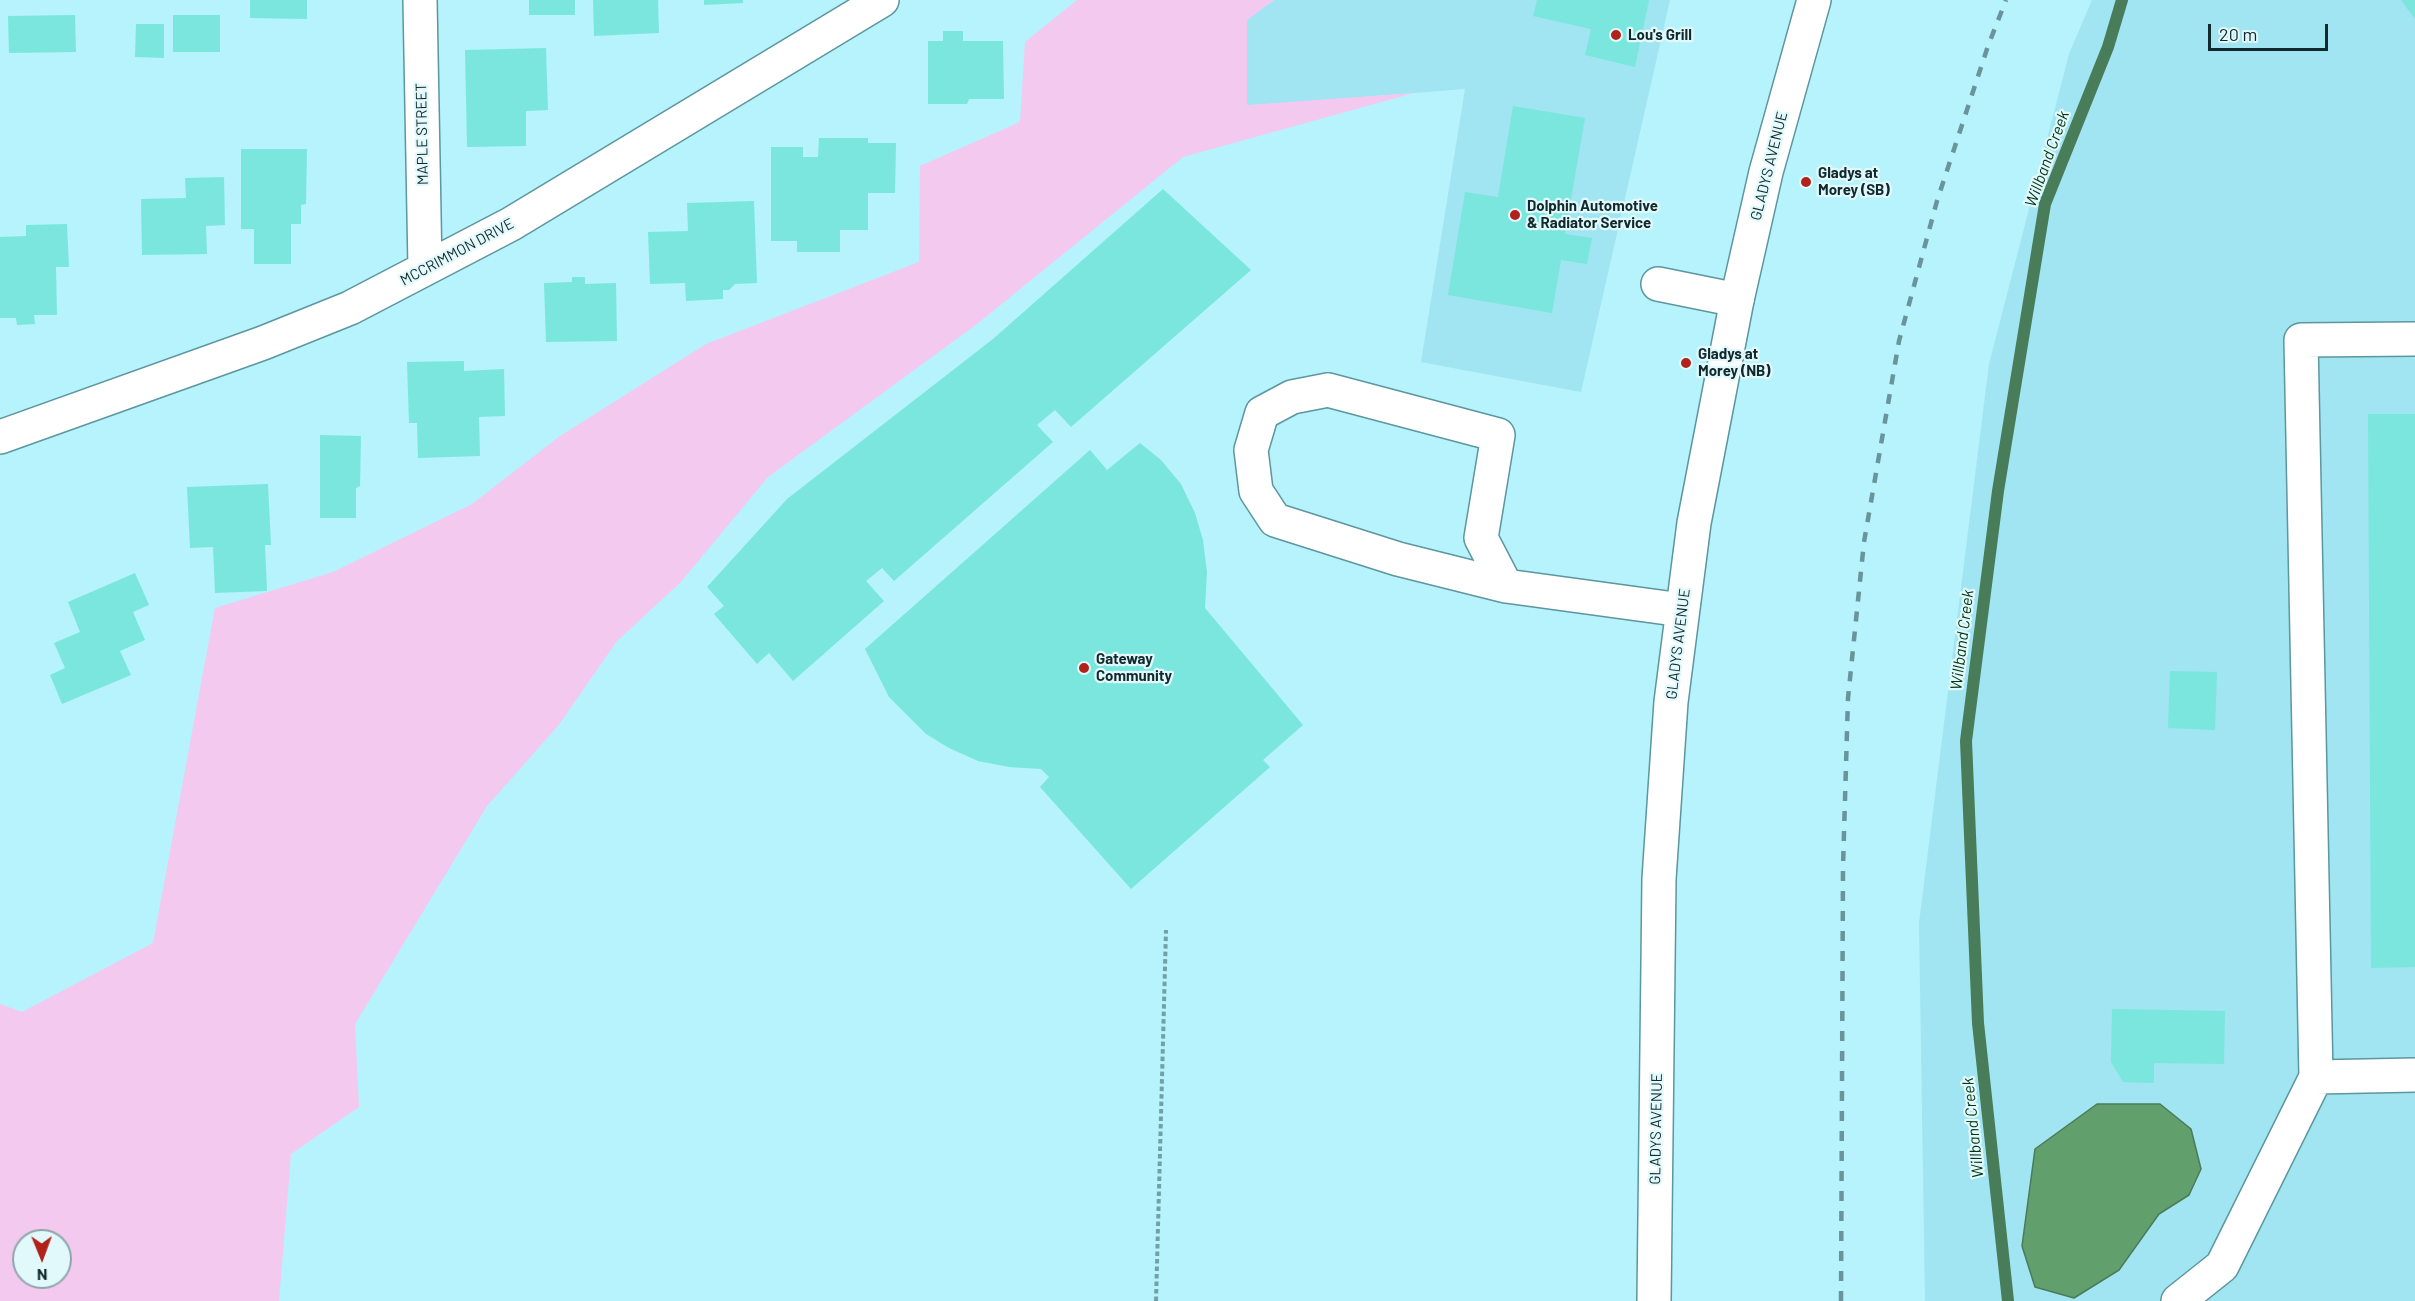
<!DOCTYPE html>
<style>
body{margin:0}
#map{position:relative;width:2415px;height:1301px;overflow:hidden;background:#b6f3fc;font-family:Barlow,sans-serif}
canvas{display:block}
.north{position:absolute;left:12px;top:1229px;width:60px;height:60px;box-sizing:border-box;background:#e2f9fc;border:2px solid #8ea6a9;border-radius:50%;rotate:179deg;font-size:16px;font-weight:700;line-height:24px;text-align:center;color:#11292d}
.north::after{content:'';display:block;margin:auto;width:21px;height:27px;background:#b1221b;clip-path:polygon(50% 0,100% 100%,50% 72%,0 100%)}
.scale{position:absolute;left:2208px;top:24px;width:120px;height:27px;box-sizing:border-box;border:3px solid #11292d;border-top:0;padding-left:8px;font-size:18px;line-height:21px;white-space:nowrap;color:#11292d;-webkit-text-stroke:4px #e2f9fc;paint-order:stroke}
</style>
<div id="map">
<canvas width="2415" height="1301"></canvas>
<div class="north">N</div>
<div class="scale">20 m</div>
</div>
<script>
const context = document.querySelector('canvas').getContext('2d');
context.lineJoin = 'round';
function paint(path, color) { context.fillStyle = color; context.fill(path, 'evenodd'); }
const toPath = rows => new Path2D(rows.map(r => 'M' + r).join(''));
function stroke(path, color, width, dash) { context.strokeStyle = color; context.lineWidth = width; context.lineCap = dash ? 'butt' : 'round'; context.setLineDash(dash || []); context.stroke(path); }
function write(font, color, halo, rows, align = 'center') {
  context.font = font + ' Barlow,sans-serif'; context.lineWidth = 4.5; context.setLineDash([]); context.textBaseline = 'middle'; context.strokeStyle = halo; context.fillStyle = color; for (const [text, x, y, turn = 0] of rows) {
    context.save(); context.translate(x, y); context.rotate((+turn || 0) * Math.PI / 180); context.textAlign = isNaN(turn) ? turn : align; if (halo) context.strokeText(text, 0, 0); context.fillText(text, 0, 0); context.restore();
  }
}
paint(toPath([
 [1274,0,1670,0,1581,392,1421,362,1465,89,1247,106,1247,20],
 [2092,0,2415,0,2415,1301,1925,1301,1919,923,1989,364,2069,54]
]), '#a0e5f1');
paint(toPath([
 [1077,0,1274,0,1247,20,1247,105,1414,93,1183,157,977,324,768,477,680,583,617,641,558,726,487,806,355,1024,359,1107,291,1154,279,1301,0,1301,0,1004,22,1012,153,943,215,608,333,572,472,504,560,436,706,344,919,262,920,166,1020,122,1025,42],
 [24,1241,60,1241,60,1277,24,1277]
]), '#f4c9f0');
const water = toPath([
 [2097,1104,2160,1104,2191,1129,2201,1169,2189,1195,2159,1214,2119,1270,2074,1298,2035,1287,2022,1246,2035,1149,2097,1104]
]);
paint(water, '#61a06c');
stroke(water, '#497c59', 1.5);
stroke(toPath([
 [2008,1301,1978,1023,1966,741,1998,491,2045,204,2108,47,2122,0]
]), '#497c59', 12);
paint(toPath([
 [250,0,307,0,307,19,250,18],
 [529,0,575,0,575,15,529,15],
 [593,0,658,0,659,33,594,36],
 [704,0,743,0,743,3,704,5],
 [1537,0,1649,0,1635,67,1585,55,1591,29,1533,16],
 [2401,0,2415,0,2415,19],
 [75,15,76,52,9,53,8,16],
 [173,15,220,15,220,52,173,52],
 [136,24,164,24,164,58,135,57],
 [943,31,963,31,963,41,1003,41,1004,99,969,99,967,104,928,104,928,41,943,41],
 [546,48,548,110,526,111,526,146,467,147,465,50],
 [1513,106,1585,118,1565,234,1592,238,1587,264,1561,260,1552,313,1448,295,1465,192,1498,197],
 [819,138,868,138,868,143,896,143,895,193,868,193,868,230,840,230,840,252,797,252,797,241,771,241,771,147,803,147,803,157,818,157],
 [241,149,307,149,306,204,301,205,301,224,291,224,291,264,254,264,254,229,241,229],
 [224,177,225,225,206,226,207,254,142,255,141,199,186,198,185,178],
 [1163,189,1251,270,1071,427,1055,410,1037,425,1053,442,894,581,882,568,866,581,884,601,793,681,769,653,757,664,714,614,724,606,707,587,787,499,993,339],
 [754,201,757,283,735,284,729,290,723,290,723,299,686,301,685,283,650,284,648,232,688,231,687,203],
 [67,224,69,267,56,267,57,315,34,315,35,324,17,325,16,318,0,318,0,237,26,236,26,225],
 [572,277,585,277,585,284,616,283,617,341,546,342,544,283,572,282],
 [464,361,464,371,504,369,505,416,479,417,480,456,418,458,417,423,409,423,407,362],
 [2368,414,2415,414,2415,967,2371,968],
 [320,435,361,436,360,486,356,488,356,518,320,518],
 [1140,443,1161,460,1181,484,1195,513,1203,540,1207,572,1205,608,1303,725,1263,760,1270,767,1131,889,1040,787,1049,777,1041,769,1009,767,978,761,949,748,926,734,889,697,865,649,1090,450,1107,470],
 [268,484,271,545,265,545,267,591,215,593,213,547,190,548,187,487],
 [135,573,149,605,133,612,145,640,120,651,131,675,62,704,50,675,65,668,54,643,80,632,68,602],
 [2170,671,2217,672,2215,730,2168,728],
 [2112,1009,2225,1011,2224,1064,2154,1063,2154,1083,2123,1082,2111,1062]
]), '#7ae6de');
const minor = toPath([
 [420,0,425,268],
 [1658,284,1737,300],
 [1328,390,1498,435,1481,538,1506,586,1398,559,1275,520,1256,491,1251,450,1262,413,1292,397,1328,390],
 [0,437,263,343,350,308,511,224,882,0],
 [1506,586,1682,610],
 [2316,1077,2415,1075],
 [2178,1301,2222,1266,2316,1077,2301,340,2415,339]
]);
const major = toPath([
 [1654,1301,1659,879,1671,702,1694,523,1737,300,1766,172,1814,0]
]);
stroke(minor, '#5c969f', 36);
stroke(major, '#5c969f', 36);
stroke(toPath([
 [1156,1301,1166,930]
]), '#72a0a7', 4, [4.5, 3]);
stroke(minor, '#fff', 33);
stroke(major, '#fff', 33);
stroke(toPath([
 [1841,1301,1843,867,1848,698,1864,542,1899,341,1937,201,1988,46,2006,0]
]), '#69949b', 4.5, [10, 10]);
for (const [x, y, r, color] of [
 [1616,35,6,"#b1221b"],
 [1806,182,6,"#b1221b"],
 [1515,215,6,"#b1221b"],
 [1686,363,6,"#b1221b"],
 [1084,668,6,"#b1221b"]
]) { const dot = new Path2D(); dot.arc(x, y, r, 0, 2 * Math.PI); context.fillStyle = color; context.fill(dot); stroke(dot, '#e2f9fc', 2); }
write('bold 15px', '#11292d', '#e2f9fc', [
 ["Lou's Grill",1628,35],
 ["Gladys at",1818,173],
 ["Morey (SB)",1818,190],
 ["Dolphin Automotive",1527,206],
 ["& Radiator Service",1527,223],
 ["Gladys at",1698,354],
 ["Morey (NB)",1698,371],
 ["Gateway",1096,659],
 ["Community",1096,676]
], 'left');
write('15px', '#11292d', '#e2f9fc', [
 ["MAPLE STREET",422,134,-91],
 ["GLADYS AVENUE",1769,166,-76],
 ["MCCRIMMON DRIVE",457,252,-28],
 ["GLADYS AVENUE",1678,644,-83],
 ["GLADYS AVENUE",1656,1129,-89]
]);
write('italic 16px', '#043613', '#e2f9fc', [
 ["Willband Creek",2047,159,-70],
 ["Willband Creek",1962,640,-83],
 ["Willband Creek",1973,1128,-96]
]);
</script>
